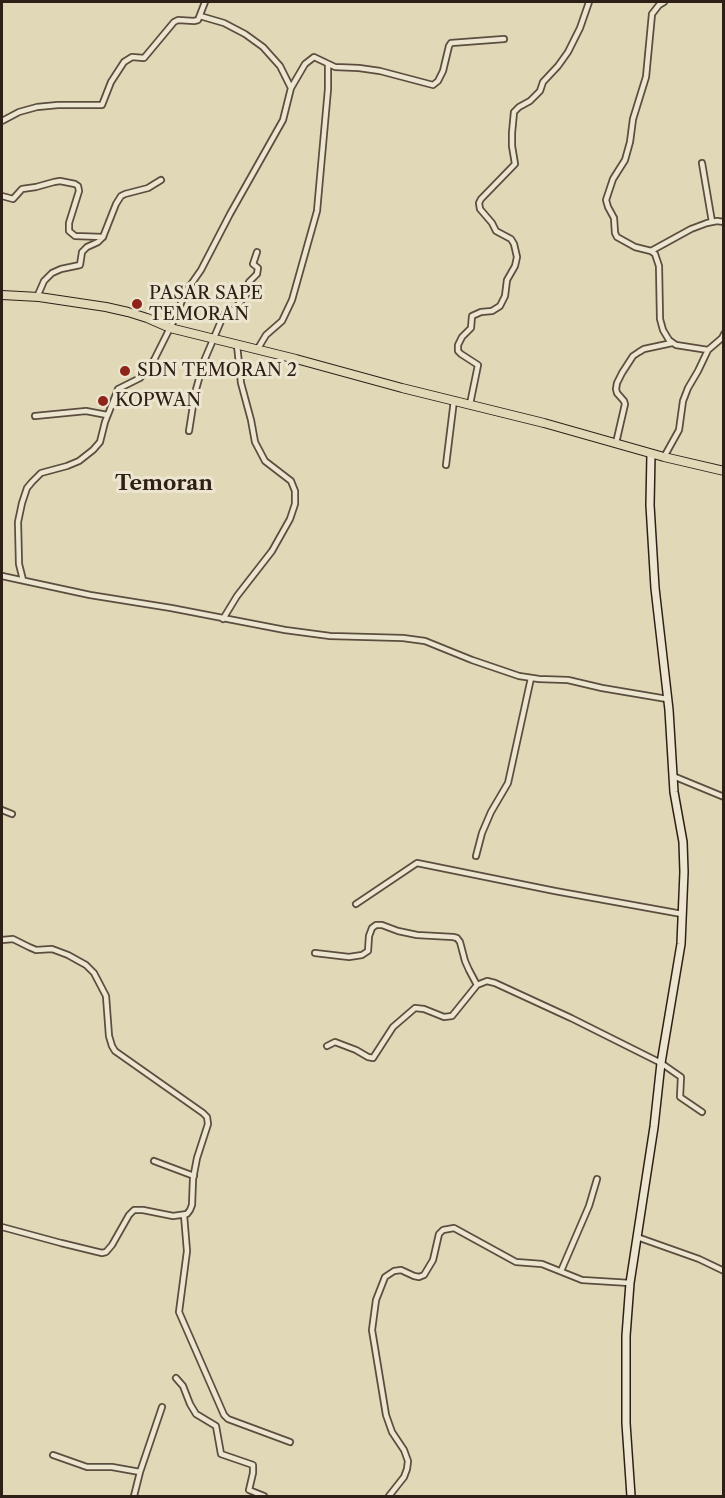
<!DOCTYPE html>
<style>
body{margin:0}
#map{position:relative;width:725px;height:1498px;overflow:hidden;background:#e1d8b8;font-family:"Libre Caslon Text",serif}
canvas{display:block}
.frame{position:absolute;inset:0;border:3px solid #2f2017;pointer-events:none}
</style>
<div id="map">
<canvas width="725" height="1498"></canvas>
<div class="frame"></div>
</div>
<script>
const context = document.querySelector('canvas').getContext('2d');
context.lineJoin = 'round';
const toPath = rows => new Path2D(rows.map(r => 'M' + r).join(''));
function stroke(path, color, width, dash) { context.strokeStyle = color; context.lineWidth = width; context.lineCap = dash ? 'butt' : 'round'; context.setLineDash(dash || []); context.stroke(path); }
function write(font, color, halo, rows, align = 'center') {
  context.font = font + ' "Libre Caslon Text",serif'; context.lineWidth = 6; context.setLineDash([]); context.textBaseline = 'middle'; context.strokeStyle = halo; context.fillStyle = color; for (const [text, x, y, turn = 0] of rows) {
    context.save(); context.translate(x, y); context.rotate((+turn || 0) * Math.PI / 180); context.textAlign = isNaN(turn) ? turn : align; if (halo) context.strokeText(text, 0, 0); context.fillText(text, 0, 0); context.restore();
  }
}
const street = toPath([
 [664,2,659,5,652,14,646,77,633,119,630,142,625,160,613,179,606,200,608,207,614,218,615,233,617,237,635,247,651,251,655,254,659,266,660,319,663,330,669,340,676,345,708,350],
 [291,88,305,64,314,57,335,67,359,68,380,71,433,85,438,81,443,71,449,46,451,43,504,39],
 [2,121,19,112,37,107,58,105,102,105,111,82,124,62,132,57,144,58,174,22,178,20,194,21,198,20,205,2],
 [702,163,712,222],
 [2,196,13,199,22,189,36,187,54,182,60,181,75,184,78,186,79,191,69,223,69,231,75,236,103,237],
 [651,251,691,229,707,223,717,221,724,222],
 [37,297,44,281,52,273,61,269,80,265,82,252,87,247,98,242,103,237,116,204,121,196,125,194,148,188,161,180],
 [257,350,266,335,282,321,292,300,317,211,328,89,328,64],
 [470,404,478,365,461,354,458,351,458,345,462,337,471,328,472,316,481,312,492,311,500,306,505,296,507,280,515,266,517,257,514,244,511,239,496,231,492,223,480,209,479,203,481,199,515,164,512,146,512,133,514,112,519,107,530,101,540,91,543,82,558,66,568,52,580,28,589,2],
 [35,416,86,411,107,415],
 [189,431,195,393,204,361,224,314,233,311,246,295,249,282,257,274,258,268,253,264,257,252],
 [616,443,625,404,624,401,617,393,616,389,617,383,622,373,633,356,639,352,644,349,672,343],
 [664,457,679,430,683,401,688,388,698,371,708,350,722,338,724,334],
 [446,465,454,400],
 [2,576,90,595,171,608,285,630,330,636,403,638,425,641,472,660,519,676,539,679,568,680,602,688,667,699],
 [23,580,19,564,18,522,22,503,27,488,32,482,41,473,67,466,79,461,93,450,100,442,105,422,118,389,140,378,154,360,175,318,185,293,201,270,230,214,283,120,291,88,280,66,263,47,245,34,224,23,200,16],
 [223,619,237,596,272,551,290,519,295,504,295,491,291,481,265,461,255,442,251,420,241,383,237,345],
 [673,776,724,797],
 [2,810,12,814],
 [476,856,482,833,491,812,508,783,531,678],
 [356,904,417,863,555,891,682,914],
 [2,940,13,939,29,947,36,950,52,949,68,955,86,965,94,973,106,996,109,1036,112,1046,115,1051,203,1113,207,1117,208,1124,197,1158,193,1179,192,1205,190,1210,187,1214,173,1216,143,1210,134,1210,129,1215,112,1245,106,1252,102,1253,61,1243,2,1227],
 [315,953,349,957,362,955,368,951,369,936,372,928,376,925,382,925,398,931,417,935,453,937,457,938,460,942,465,961,469,970,477,985],
 [327,1046,335,1042,356,1050,368,1057,373,1058,393,1027,415,1008,424,1009,444,1017,452,1016,477,985,487,981,495,983,571,1018,661,1063,681,1077,680,1097,702,1112],
 [154,1161,194,1176],
 [184,1215,187,1251,179,1312,224,1415,228,1419,290,1442],
 [637,1237,699,1259,724,1271],
 [561,1271,589,1206,597,1179],
 [176,1378,183,1386,190,1404,196,1414,216,1426,221,1454,253,1465,253,1473,249,1490,264,1496],
 [53,1455,87,1467,112,1467,140,1472],
 [134,1496,140,1472,162,1407],
 [389,1496,404,1477,407,1469,408,1461,404,1450,392,1432,386,1415,372,1330,376,1300,385,1277,394,1271,401,1270,414,1276,419,1277,424,1275,433,1260,439,1234,443,1230,454,1228,516,1262,542,1264,582,1280,630,1283]
]);
const secondary = toPath([
 [631,1496,626,1423,626,1336,630,1283,654,1127,661,1063,681,944,684,872,683,842,674,792,669,710,655,588,650,505,651,454]
]);
const primary = toPath([
 [2,295,39,297,106,307,128,312,147,318,170,328,296,359,402,388,544,423,664,457,724,471]
]);
stroke(street, '#5c4e3f', 8);
stroke(secondary, '#2f2017', 10);
stroke(primary, '#2f2017', 10);
stroke(street, '#ece6d1', 4.5);
stroke(secondary, '#ece6d1', 7);
stroke(primary, '#e1d8b8', 8);
for (const [x, y, r, color] of [
 [137,304,6,"#8f2418"],
 [125,371,6,"#8f2418"],
 [103,401,6,"#8f2418"]
]) { const dot = new Path2D(); dot.arc(x, y, r, 0, 2 * Math.PI); context.fillStyle = color; context.fill(dot); stroke(dot, '#ece6d1', 2); }
write('18px', '#2f2017', '#ece6d1', [
 ["PASAR SAPE",149,294],
 ["TEMORAN",149,315],
 ["SDN TEMORAN 2",137,371],
 ["KOPWAN",115,401]
], 'left');
write('bold 21px', '#2f2017', '#ece6d1', [
 ["Temoran",164,484]
]);
</script>
